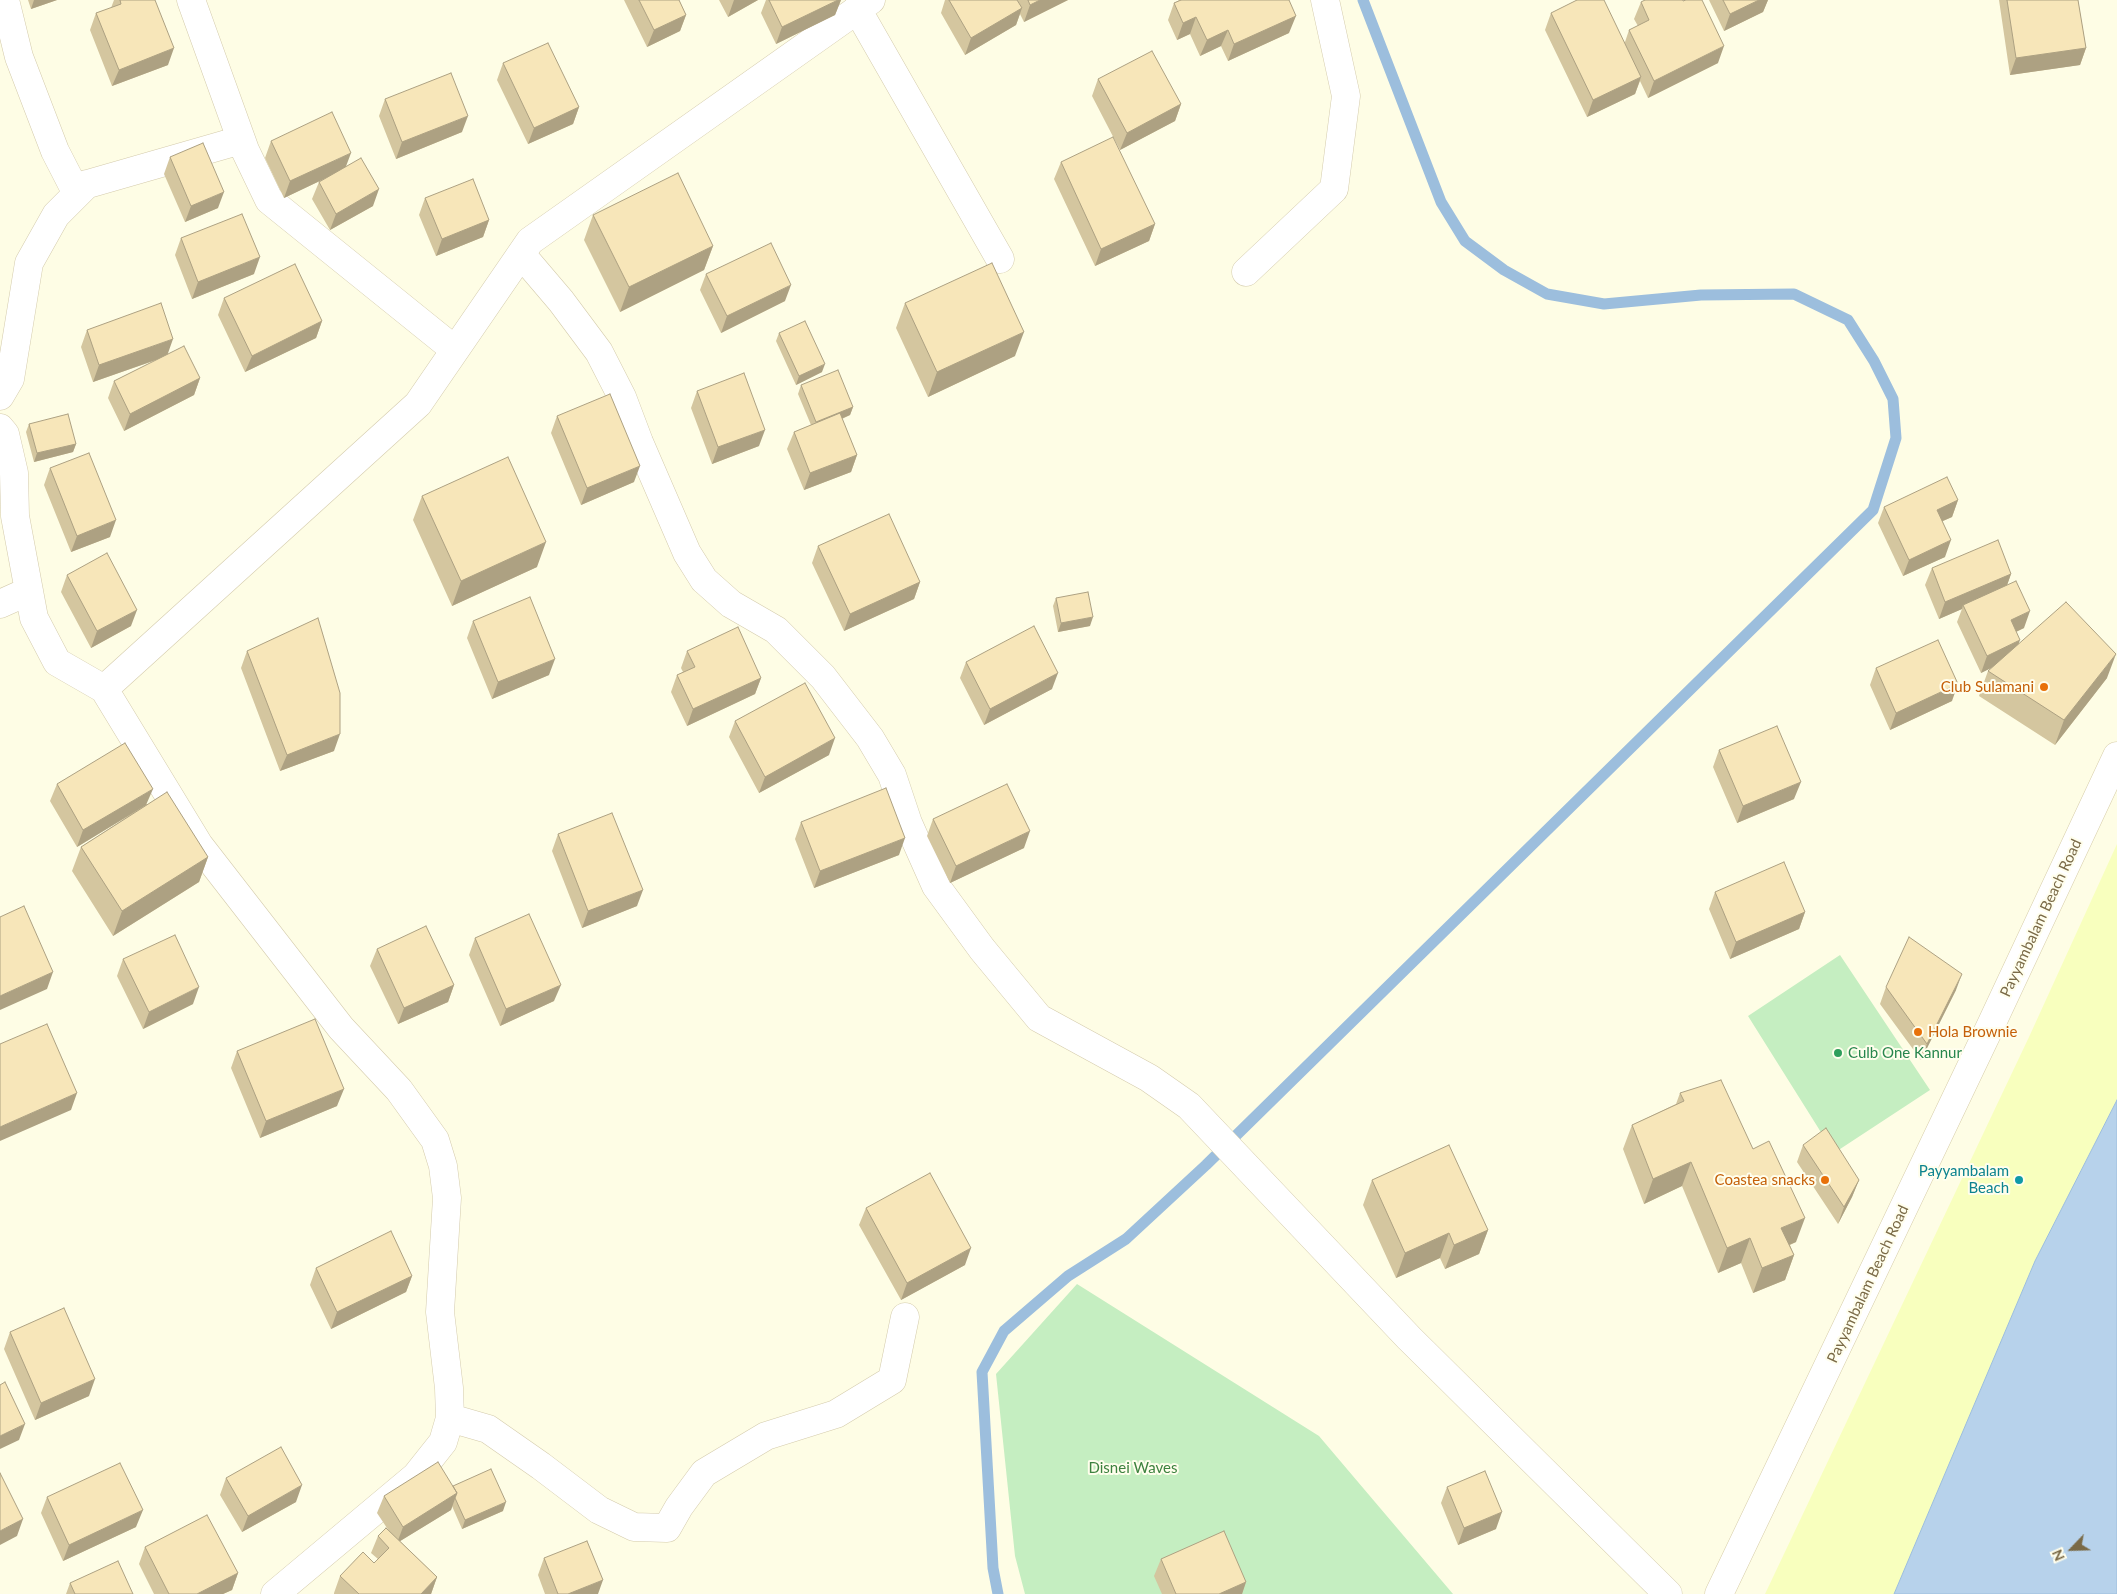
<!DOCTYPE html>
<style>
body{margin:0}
#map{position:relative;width:2117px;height:1594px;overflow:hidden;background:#fefde5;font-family:Lato,sans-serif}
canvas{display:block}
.north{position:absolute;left:2047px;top:1524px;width:50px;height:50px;-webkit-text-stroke:4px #fffeed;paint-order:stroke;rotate:246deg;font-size:14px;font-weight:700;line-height:20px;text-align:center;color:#7a6a47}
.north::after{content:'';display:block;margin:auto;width:18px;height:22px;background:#7a6a47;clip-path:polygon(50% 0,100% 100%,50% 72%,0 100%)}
</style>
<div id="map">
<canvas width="2117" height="1594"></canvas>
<div class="north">N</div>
</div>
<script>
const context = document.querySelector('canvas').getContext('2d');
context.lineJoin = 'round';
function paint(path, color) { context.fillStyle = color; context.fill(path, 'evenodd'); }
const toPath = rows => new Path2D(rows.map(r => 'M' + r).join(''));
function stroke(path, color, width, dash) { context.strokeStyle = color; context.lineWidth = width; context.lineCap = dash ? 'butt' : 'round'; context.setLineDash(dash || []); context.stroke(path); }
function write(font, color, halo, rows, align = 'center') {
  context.font = font + ' Lato,sans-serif'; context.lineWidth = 4; context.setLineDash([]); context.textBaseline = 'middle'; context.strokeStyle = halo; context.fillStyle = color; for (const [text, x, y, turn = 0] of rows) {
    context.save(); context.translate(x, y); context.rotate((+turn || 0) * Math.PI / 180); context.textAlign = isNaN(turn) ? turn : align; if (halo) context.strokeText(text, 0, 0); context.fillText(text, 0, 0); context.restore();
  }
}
paint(toPath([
 [1840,955,1930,1090,1834,1153,1748,1016],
 [1077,1284,1319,1436,1453,1594,1025,1594,1015,1556,996,1374]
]), '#c5eec1');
paint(toPath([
 [2117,844,2117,1100,2035,1261,1894,1594,1765,1594,2029,1037]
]), '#f8ffbe');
const water = toPath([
 [2117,1100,2117,1594,1894,1594,2035,1261,2117,1100]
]);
paint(water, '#b7d2eb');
stroke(water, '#9cbedd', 1);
stroke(toPath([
 [998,1594,993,1568,982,1372,1004,1331,1068,1276,1126,1239,1206,1165,1873,510,1896,438,1893,399,1874,361,1848,320,1794,294,1701,295,1604,304,1547,294,1504,270,1465,241,1441,202,1363,0]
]), '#9cbedd', 11);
const street = toPath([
 [5,0,19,57,55,151,74,188,241,140],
 [191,0,245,150,269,200,455,350],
 [857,9,1000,259],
 [521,254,561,301,599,352,622,397,639,442,687,553,704,580,731,604,776,630,823,677,870,738,892,775,908,823,936,886,982,949,1039,1018,1149,1078,1189,1106,1409,1338,1668,1594],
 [1246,272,1334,189,1346,96,1325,0],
 [0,396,10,379,29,263,56,215,87,184],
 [0,428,5,434,14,473,15,516,34,618,57,662,104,689],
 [0,604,29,591],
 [450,1418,488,1429,541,1466,599,1510,634,1527,667,1528,679,1507,704,1473,766,1436,836,1414,892,1380,905,1317],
 [275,1594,416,1476,443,1442,450,1418,449,1388,440,1312,447,1198,443,1166,435,1140,399,1090,341,1028,199,845,104,689,418,404,530,241,871,0]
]);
const secondary = toPath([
 [1719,1594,1990,1027,2117,756]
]);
stroke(street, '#d4cbac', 29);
stroke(secondary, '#d7cda9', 29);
stroke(street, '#fff', 28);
stroke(secondary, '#fff', 28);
paint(toPath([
 [28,0,57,0,31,9],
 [114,0,155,0,168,65,112,86,90,30,96,13,111,8],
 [624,0,679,0,686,15,680,31,647,47],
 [719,0,758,0,728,17],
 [766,0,841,0,835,15,776,44,761,13],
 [945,0,1068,0,1024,22,1020,14,1016,25,965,55,941,13],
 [1179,0,1289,0,1289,33,1228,61,1221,46,1200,56,1190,34,1177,40,1168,20,1174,3,1178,1],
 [1709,0,1768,0,1763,12,1724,31],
 [1999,0,2078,0,2086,48,2080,65,2010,75],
 [1641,2,1718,63,1648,98,1640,81,1635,94,1587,117,1545,30,1551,13,1625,42,1629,30,1638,26,1634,19],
 [503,63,579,107,573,124,528,144,497,80],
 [1098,79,1181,104,1175,121,1120,150,1092,96],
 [385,99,462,132,396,159,379,116],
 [271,141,346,166,373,206,330,230,312,199,319,182,324,179,284,198,265,158],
 [170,157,218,208,185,222,164,174],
 [1061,162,1155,224,1149,241,1095,266,1054,179],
 [425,198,489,220,483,237,436,256,419,215],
 [593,215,713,246,704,270,620,312,584,240],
 [181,238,254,274,192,299,175,255],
 [706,274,785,301,721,333,700,290],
 [224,298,322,321,316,338,245,372,218,315],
 [905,303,1015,356,928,397,896,328],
 [87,330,168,354,200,378,194,395,124,431,108,398,114,381,159,359,93,382,81,347],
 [779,333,822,372,796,385,776,341],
 [801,385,853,407,850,415,842,419,857,455,851,472,804,490,787,449,794,432,811,425,798,394],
 [697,391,759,446,712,464,691,408],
 [557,416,634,482,581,505,551,433],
 [29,424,76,444,73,452,34,462,26,432],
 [50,468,110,537,71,552,44,485],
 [422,496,537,567,452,606,413,520],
 [1958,500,1952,517,1943,521,1945,557,1903,576,1878,523,1884,507],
 [818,546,920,582,914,599,844,631,812,563],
 [1932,568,2011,574,2007,585,2024,628,2016,632,2019,644,2107,678,2055,745,1979,696,1988,671,1992,667,1981,673,1957,622,1962,609,1939,619,1925,585],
 [67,575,131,626,91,648,61,592],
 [1056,598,1090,626,1058,632,1053,606],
 [473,621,549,675,492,699,467,638],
 [247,651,334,751,280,771,241,668],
 [687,651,761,678,755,694,687,726,671,692,677,675,683,672,681,668],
 [966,662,1052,689,984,725,960,678],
 [1876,668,1952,701,1890,730,1870,685],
 [735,721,829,755,759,793,729,737],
 [1719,750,1794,799,1737,823,1713,767],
 [57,784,147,804,208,857,199,882,113,936,72,871,81,847,130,815,77,847,50,801],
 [933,819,1024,848,950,883,927,836],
 [801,822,899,855,814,888,795,839],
 [558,834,637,906,582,928,552,851],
 [1715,892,1805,912,1799,929,1730,959,1709,909],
 [475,938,554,1001,500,1026,469,955],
 [377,949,454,985,448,1002,398,1024,370,966],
 [123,959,193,1004,143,1029,117,976],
 [1886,987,1956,990,1921,1060,1880,1004],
 [237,1051,337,1106,260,1138,231,1068],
 [1680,1093,1796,1242,1790,1245,1794,1255,1785,1280,1753,1293,1741,1263,1718,1273,1682,1186,1644,1204,1623,1149,1632,1125,1676,1104],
 [1803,1145,1859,1180,1852,1197,1838,1224,1797,1162],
 [1372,1180,1488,1230,1479,1254,1445,1269,1440,1258,1396,1278,1363,1205],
 [866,1208,965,1265,901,1300,859,1225],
 [316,1268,412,1276,406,1292,331,1329,310,1285],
 [10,1332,89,1396,35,1420,4,1349],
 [226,1478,296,1502,242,1532,220,1495],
 [453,1486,503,1511,462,1529,452,1506,451,1510,400,1541,437,1577,431,1594,334,1594,334,1593,340,1576,374,1563,378,1559,371,1553,378,1536,389,1531,377,1513,384,1496],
 [1447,1487,1496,1529,1458,1545,1441,1503],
 [47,1497,136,1527,63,1561,41,1513],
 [145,1547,238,1573,232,1590,223,1594,154,1594,139,1564],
 [544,1558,598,1594,545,1594,538,1575],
 [1161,1559,1246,1582,1242,1594,1162,1594,1154,1576],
 [70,1583,133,1594,66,1594]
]), '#d4c69f');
paint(toPath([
 [34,0,57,0,31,9],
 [734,0,758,0,728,17],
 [838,0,841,0,835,15,776,44,782,27],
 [1040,0,1068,0,1024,22,1030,5],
 [1759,0,1768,0,1763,12,1724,31,1730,14],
 [1022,8,1016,25,965,55,971,38],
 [686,15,680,31,647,47,654,30],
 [1296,16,1289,33,1228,61,1234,44],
 [1196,17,1190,34,1177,40,1183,23],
 [1228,30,1221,46,1200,56,1207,40],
 [1724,46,1718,63,1648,98,1654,81],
 [174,48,168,65,112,86,119,70],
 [2086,48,2080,65,2010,75,2016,58],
 [1641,77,1635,94,1587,117,1593,100],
 [1181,104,1175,121,1120,150,1127,133],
 [579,107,573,124,528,144,534,128],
 [468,116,462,132,396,159,402,142],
 [351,153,345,169,284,198,290,181],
 [379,189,373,206,330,230,336,214],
 [224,192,218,208,185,222,191,206],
 [489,220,483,237,436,256,442,239],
 [1155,224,1149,241,1095,266,1101,249],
 [713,246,704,270,620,312,629,287],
 [260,257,254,274,192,299,198,282],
 [791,285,785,301,721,333,727,316],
 [322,321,316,338,245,372,252,356],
 [1024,332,1015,356,928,397,937,372],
 [173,339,167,356,93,382,99,365],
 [825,364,822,372,796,385,799,376],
 [200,378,194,395,124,431,130,414],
 [853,407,850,415,813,431,816,422],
 [765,430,759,446,712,464,718,447],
 [76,444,73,452,34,462,37,453],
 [857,455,851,472,804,490,810,473],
 [640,466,634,482,581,505,587,488],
 [1958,500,1952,517,1931,526,1937,510],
 [116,520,110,537,71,552,77,536],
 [1951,540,1945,557,1903,576,1909,560],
 [546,542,537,567,452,606,461,581],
 [2011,574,2005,591,1963,605,1962,609,1939,619,1945,602],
 [920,582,914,599,844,631,850,614],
 [137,610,131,626,91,648,97,631],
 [2030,611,2024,628,2005,637,2011,620],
 [1093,617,1090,626,1058,632,1061,623],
 [2020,640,2014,657,1981,673,1987,656],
 [2116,654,2107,678,2055,745,2064,720],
 [555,659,549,675,492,699,498,682],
 [1058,673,1052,689,984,725,990,709],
 [761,678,755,694,687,726,693,709],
 [1958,684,1952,701,1890,730,1896,713],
 [340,734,334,751,280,771,287,755],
 [835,738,829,755,759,793,765,777],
 [1801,782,1794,799,1737,823,1743,806],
 [153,789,146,805,77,847,83,830],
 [1030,831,1024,848,950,883,956,866],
 [905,838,899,855,814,888,820,871],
 [208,857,199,882,113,936,122,911],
 [643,890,637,906,582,928,588,911],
 [1805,912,1799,929,1730,959,1736,942],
 [53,972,47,989,0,1010,0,996],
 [1962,974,1956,990,1921,1060,1927,1044],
 [454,985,448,1002,398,1024,404,1008],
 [561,985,554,1001,500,1026,506,1009],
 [199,987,193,1004,143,1029,149,1012],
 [344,1089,337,1106,260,1138,266,1121],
 [77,1093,71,1110,0,1141,0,1127],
 [1691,1162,1682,1186,1644,1204,1653,1179],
 [1859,1180,1852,1197,1838,1224,1844,1207],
 [1805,1218,1796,1242,1772,1252,1781,1228],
 [1488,1230,1479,1254,1445,1269,1454,1245],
 [1449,1233,1440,1258,1396,1278,1405,1253],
 [1750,1238,1741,1263,1718,1273,1727,1248],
 [971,1248,965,1265,901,1300,907,1283],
 [1794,1255,1785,1280,1753,1293,1762,1268],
 [412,1276,406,1292,331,1329,337,1312],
 [95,1379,89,1396,35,1420,41,1403],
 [25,1424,19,1440,0,1449,0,1436],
 [302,1485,296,1502,242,1532,248,1516],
 [457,1493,451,1510,397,1543,403,1527],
 [506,1502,503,1511,462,1529,465,1520],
 [143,1510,136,1527,63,1561,69,1545],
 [1502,1512,1496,1529,1458,1545,1464,1528],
 [23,1519,17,1536,0,1545,0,1531],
 [238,1573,232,1590,223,1594,197,1594],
 [437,1577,431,1594,421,1594],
 [603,1580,598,1594,568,1594],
 [1246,1582,1242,1594,1219,1594]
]), '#ada182');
const building = toPath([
 [120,0,155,0,174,48,119,70,96,13,121,4,120,0],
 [639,0,679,0,686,15,654,30,639,0],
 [769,0,838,0,782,27,769,0],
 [949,0,1017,0,1022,8,971,38,949,0],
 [1028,0,1040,0,1030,5,1028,0],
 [1181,0,1289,0,1296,16,1234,44,1228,30,1207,40,1196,17,1183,23,1174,3,1181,0],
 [1577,0,1604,0,1641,77,1593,100,1551,13,1577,0],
 [1645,0,1683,0,1683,1,1686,0,1702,0,1724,46,1654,81,1629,30,1649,20,1641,2,1645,0],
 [1723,0,1759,0,1730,14,1723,0],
 [2007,0,2078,0,2086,48,2016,58,2007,0],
 [548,43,579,107,534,128,503,63,548,43],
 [1152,51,1181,104,1127,133,1098,79,1152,51],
 [451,73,468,116,402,142,385,99,451,73],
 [332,112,351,153,290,181,271,141,332,112],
 [1113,137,1155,224,1101,249,1061,162,1113,137],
 [203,143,224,192,191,206,170,157,203,143],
 [361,158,379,189,336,214,319,182,361,158],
 [678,173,713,246,629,287,593,215,678,173],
 [473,179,489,220,442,239,425,198,473,179],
 [242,214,260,257,198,282,181,238,242,214],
 [771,243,791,285,727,316,706,274,771,243],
 [992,263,1024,332,937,372,905,303,992,263],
 [295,264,322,321,252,356,224,298,295,264],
 [161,303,173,339,99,365,87,330,161,303],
 [805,321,825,364,799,376,779,333,805,321],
 [184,346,200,378,130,414,114,381,184,346],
 [838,370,853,407,816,422,801,385,838,370],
 [744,373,765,430,718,447,697,391,744,373],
 [610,394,640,466,587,488,557,416,610,394],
 [840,413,857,455,810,473,794,432,840,413],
 [68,414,76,444,37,453,29,424,68,414],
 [89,453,116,520,77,536,50,468,89,453],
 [508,457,546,542,461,581,422,496,508,457],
 [1947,477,1958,500,1937,510,1951,540,1909,560,1884,507,1947,477],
 [889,514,920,582,850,614,818,546,889,514],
 [1998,540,2011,574,1945,602,1932,568,1998,540],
 [107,553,137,610,97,631,67,575,107,553],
 [2016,581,2030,611,2011,620,2020,640,1987,656,1963,605,2016,581],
 [1088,592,1093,617,1061,623,1056,598,1088,592],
 [530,597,555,659,498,682,473,621,530,597],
 [2066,602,2116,654,2064,720,1988,671,2066,602],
 [318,618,340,693,340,734,287,755,247,651,318,618],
 [1034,626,1058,673,990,709,966,662,1034,626],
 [738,627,761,678,693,709,677,675,695,667,687,651,738,627],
 [1938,640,1958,684,1896,713,1876,668,1938,640],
 [805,683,835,738,765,777,735,721,805,683],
 [1777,726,1801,782,1743,806,1719,750,1777,726],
 [125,743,153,789,83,830,57,784,125,743],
 [1007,784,1030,831,956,866,933,819,1007,784],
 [886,788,905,838,820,871,801,822,886,788],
 [167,792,208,857,122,911,81,847,167,792],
 [612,813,643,890,588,911,558,834,612,813],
 [1784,862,1805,912,1736,942,1715,892,1784,862],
 [24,906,53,972,0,996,0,917,24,906],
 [529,914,561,985,506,1009,475,938,529,914],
 [426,926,454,985,404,1008,377,949,426,926],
 [175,935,199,987,149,1012,123,959,175,935],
 [1909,937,1962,974,1927,1044,1886,987,1909,937],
 [315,1019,344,1089,266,1121,237,1051,315,1019],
 [47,1024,77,1093,0,1127,0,1044,47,1024],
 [1721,1080,1753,1149,1769,1141,1805,1218,1781,1228,1794,1255,1762,1268,1750,1238,1727,1248,1691,1162,1653,1179,1632,1125,1684,1101,1680,1093,1721,1080],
 [1826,1128,1859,1180,1844,1207,1803,1145,1826,1128],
 [1449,1145,1488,1230,1454,1245,1449,1233,1405,1253,1372,1180,1449,1145],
 [930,1173,971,1248,907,1283,866,1208,930,1173],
 [391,1231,412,1276,337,1312,316,1268,391,1231],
 [64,1308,95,1379,41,1403,10,1332,64,1308],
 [5,1382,25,1424,0,1436,0,1385,5,1382],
 [281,1447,302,1485,248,1516,226,1478,281,1447],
 [438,1462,457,1493,403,1527,384,1496,438,1462],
 [120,1463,143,1510,69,1545,47,1497,120,1463],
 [491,1469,506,1502,465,1520,455,1498,457,1493,453,1486,491,1469],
 [1485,1471,1502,1512,1464,1528,1447,1487,1485,1471],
 [0,1473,23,1519,0,1531,0,1473],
 [207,1515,238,1573,197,1594,169,1594,145,1547,207,1515],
 [386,1528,437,1577,421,1594,359,1594,340,1576,363,1552,374,1563,389,1548,378,1536,386,1528],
 [1224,1531,1246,1582,1219,1594,1176,1594,1161,1559,1224,1531],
 [587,1541,603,1580,568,1594,558,1594,544,1558,587,1541],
 [118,1561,133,1594,75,1594,70,1583,118,1561]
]);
paint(building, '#f7e6b9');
stroke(building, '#ada182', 1);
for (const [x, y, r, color] of [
 [2044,687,5,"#e8710a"],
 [1918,1032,5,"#e8710a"],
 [1838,1053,5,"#2e9e5b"],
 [1825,1180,5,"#e8710a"],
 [2019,1180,5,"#0f9aa8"]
]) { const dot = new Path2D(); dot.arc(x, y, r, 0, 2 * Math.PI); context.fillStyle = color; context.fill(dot); stroke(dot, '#fffeed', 2); }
write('15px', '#c56008', '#fffeed', [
 ["Club Sulamani",2034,687],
 ["Hola Brownie",1928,1032,"left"],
 ["Coastea snacks",1815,1180]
], 'right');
write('15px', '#7a6a47', '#fffeed', [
 ["Payyambalam Beach Road",2041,918,-65],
 ["Payyambalam Beach Road",1868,1284,-65]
]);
write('15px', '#27864d', '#fffeed', [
 ["Culb One Kannur",1848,1053]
], 'left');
write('15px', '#0d838f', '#fffeed', [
 ["Payyambalam",2009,1171],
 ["Beach",2009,1188]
], 'right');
write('15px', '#3d823f', '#fffeed', [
 ["Disnei Waves",1133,1468]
]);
</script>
